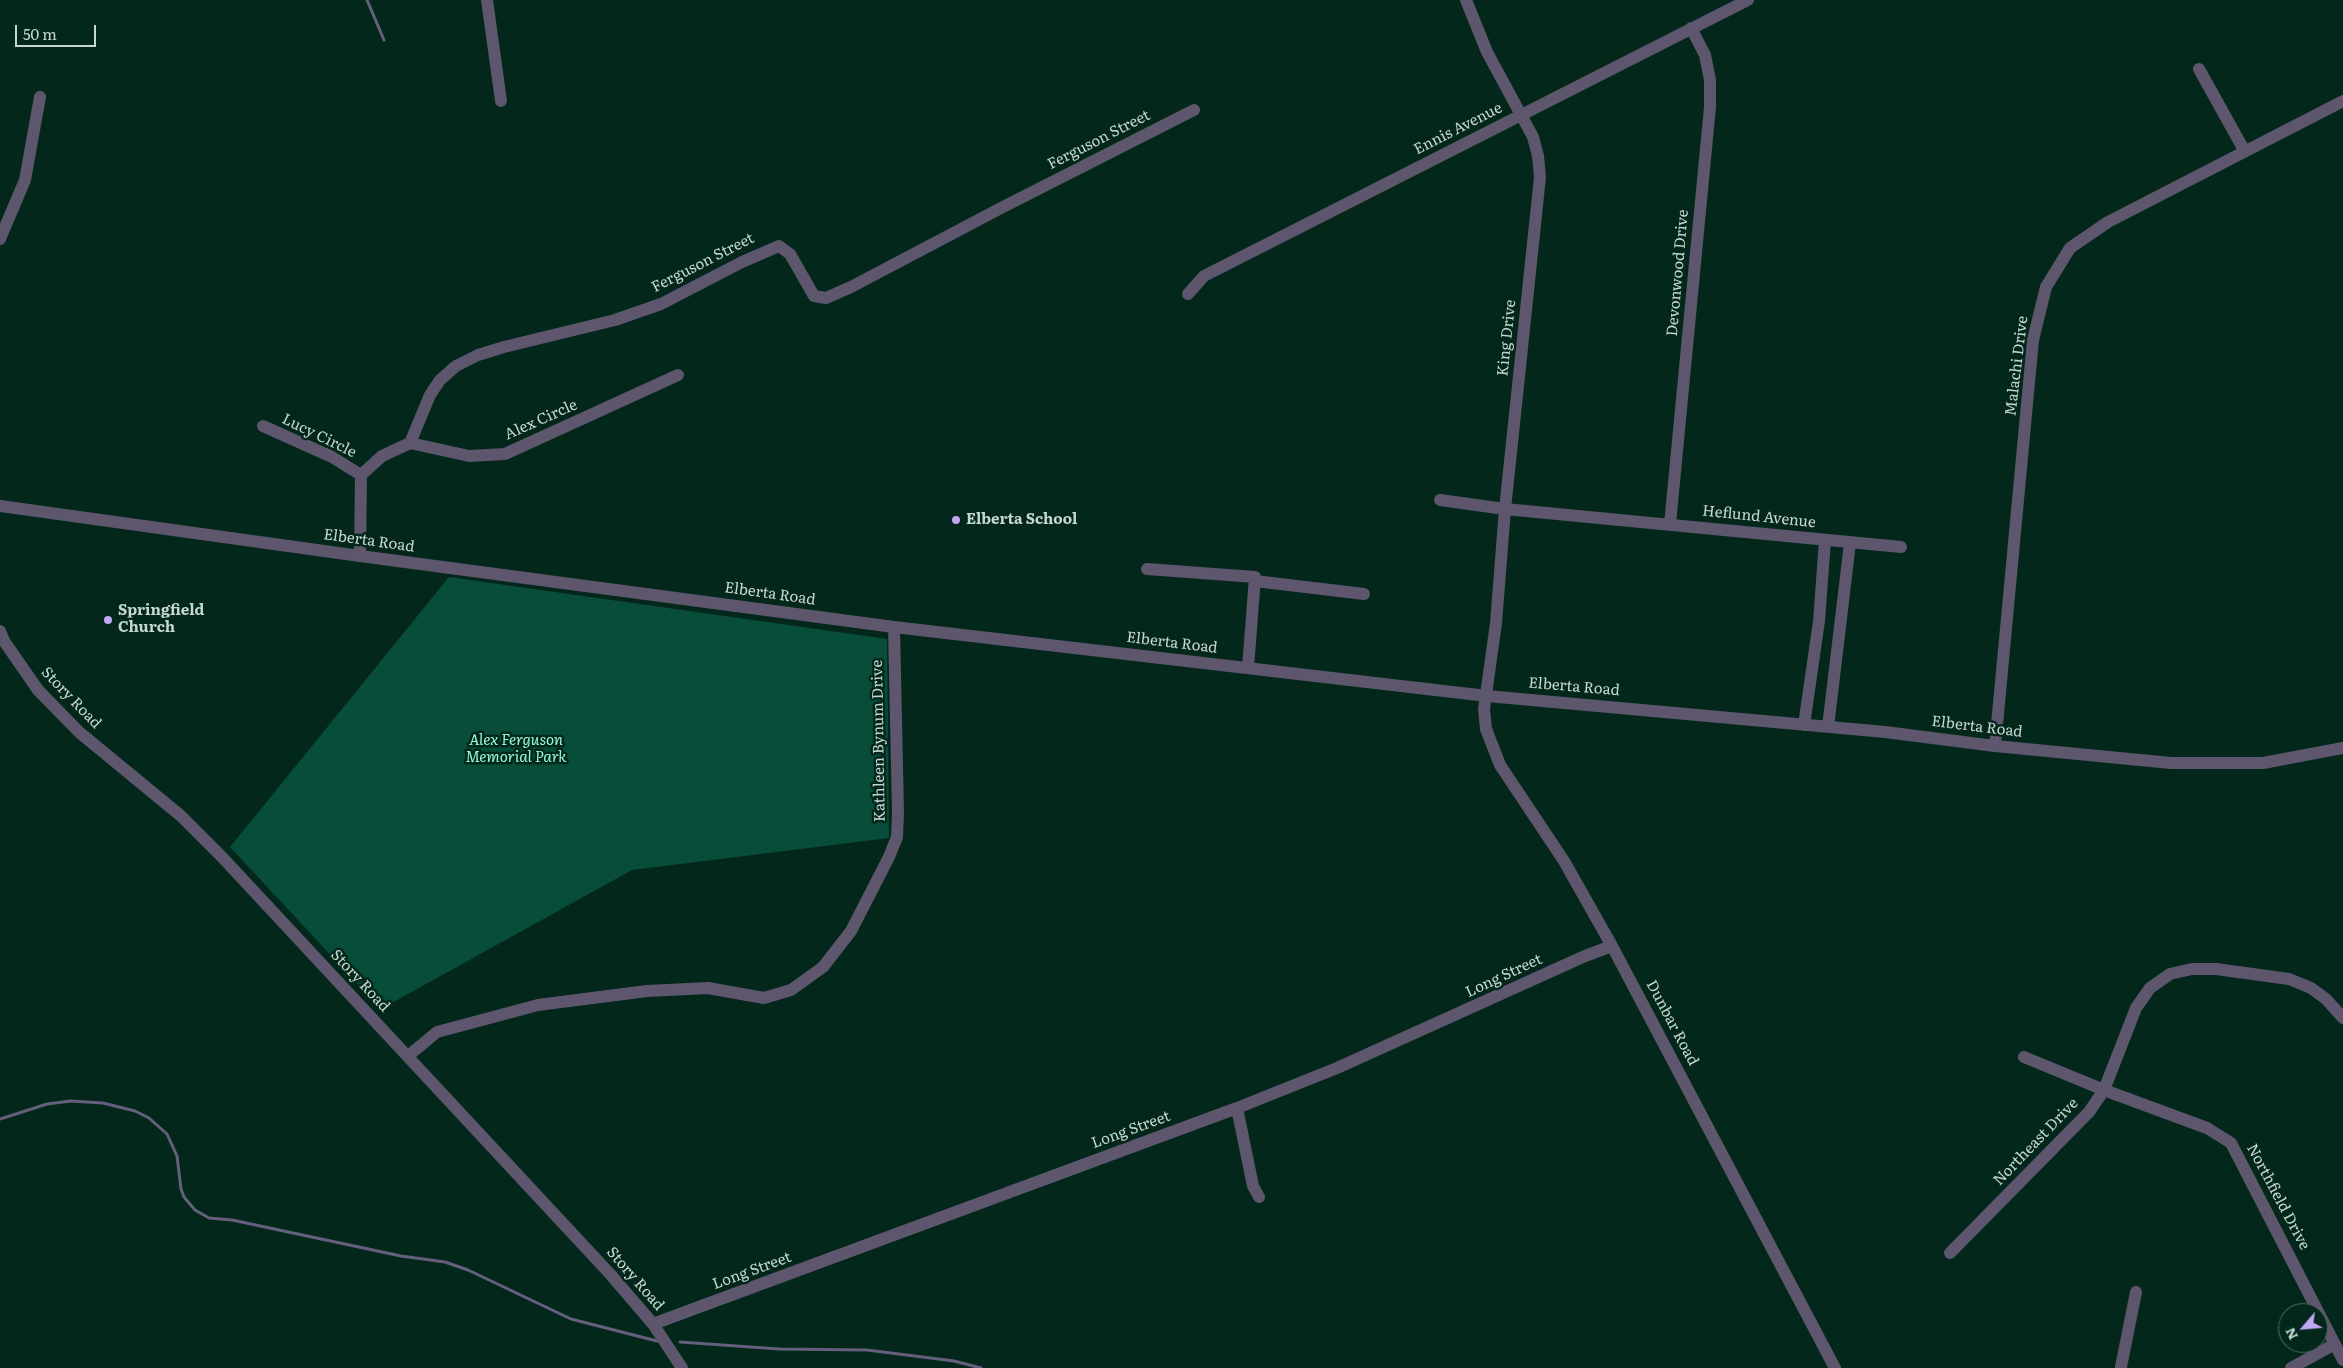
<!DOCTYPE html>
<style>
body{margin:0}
#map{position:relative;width:2343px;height:1368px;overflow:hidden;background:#04271c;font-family:Literata,serif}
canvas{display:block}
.north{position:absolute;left:2278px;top:1303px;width:50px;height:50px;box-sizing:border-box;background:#04271c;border:1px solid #516d64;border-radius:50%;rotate:243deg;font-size:14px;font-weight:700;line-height:20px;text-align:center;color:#c5d7d0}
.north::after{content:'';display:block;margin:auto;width:18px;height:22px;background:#c1a8f3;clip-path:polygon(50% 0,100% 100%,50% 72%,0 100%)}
.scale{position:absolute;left:15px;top:25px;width:81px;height:22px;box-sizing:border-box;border:2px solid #c5d7d0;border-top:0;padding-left:6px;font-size:15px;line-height:18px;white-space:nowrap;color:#c5d7d0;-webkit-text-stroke:4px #04271c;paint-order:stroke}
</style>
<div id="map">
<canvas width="2343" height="1368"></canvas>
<div class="north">N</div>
<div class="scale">50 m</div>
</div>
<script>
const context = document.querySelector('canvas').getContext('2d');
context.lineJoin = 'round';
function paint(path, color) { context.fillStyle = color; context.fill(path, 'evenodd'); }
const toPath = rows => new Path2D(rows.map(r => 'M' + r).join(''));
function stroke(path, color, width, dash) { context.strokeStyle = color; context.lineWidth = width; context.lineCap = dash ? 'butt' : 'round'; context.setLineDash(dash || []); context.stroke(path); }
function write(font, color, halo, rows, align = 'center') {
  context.font = font + ' Literata,serif'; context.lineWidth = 5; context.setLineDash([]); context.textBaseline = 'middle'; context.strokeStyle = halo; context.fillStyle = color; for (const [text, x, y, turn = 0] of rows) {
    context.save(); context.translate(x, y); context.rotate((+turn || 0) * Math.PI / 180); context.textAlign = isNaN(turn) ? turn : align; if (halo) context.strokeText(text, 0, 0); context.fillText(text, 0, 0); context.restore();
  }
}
paint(toPath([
 [449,577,887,639,889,838,632,870,381,1009,230,847]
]), '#074d3a');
stroke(toPath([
 [367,0,384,40],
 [0,1119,47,1104,71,1101,103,1103,135,1111,149,1118,167,1134,177,1156,181,1189,184,1197,195,1210,209,1218,232,1220,401,1256,445,1262,468,1270,571,1319,657,1341],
 [680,1342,779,1349,867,1350,954,1361,981,1368]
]), '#645f7d', 3);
stroke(toPath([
 [487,0,501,101],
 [1466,0,1487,52,1533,137,1538,156,1540,177,1505,509,1496,623,1484,709,1486,729,1500,765,1564,861,1612,946,1835,1368],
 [2199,69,2244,150],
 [0,239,25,180,40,97],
 [1188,294,1204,276,1748,0],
 [263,426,332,457,361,475],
 [410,443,469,456,505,454,678,375],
 [1440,500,1505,509,1901,547],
 [0,506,360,556,894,627,1487,696,1885,732,1995,746,2171,763,2263,763,2343,748],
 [1670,524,1710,107,1710,80,1705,55,1691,28],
 [360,556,361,475,382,456,410,443,430,395,440,380,456,366,478,355,504,347,615,320,661,304,742,262,779,246,790,254,814,296,826,298,851,287,1001,208,1194,110],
 [1147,569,1255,577,1248,668],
 [1255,581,1364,594],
 [0,631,4,641,38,690,79,732,181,816,222,857,611,1275,653,1324,682,1368],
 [1804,725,1819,621,1825,540],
 [1828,727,1850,543],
 [1995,746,2033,340,2046,287,2070,248,2108,222,2343,101],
 [408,1056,437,1032,538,1005,647,991,708,988,764,998,791,990,823,967,851,931,889,857,897,837,898,813,894,627],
 [2024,1057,2104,1090,2207,1128,2231,1143,2343,1360],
 [1237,1108,1253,1186,1259,1197],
 [1950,1253,2089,1112,2104,1090,2136,1008,2150,988,2170,974,2192,969,2216,969,2289,979,2311,988,2326,999,2343,1018],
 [653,1324,1237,1108,1337,1068,1585,956,1612,946],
 [2121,1367,2136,1292],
 [2291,1368,2335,1344]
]), '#5d566c', 12);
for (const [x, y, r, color] of [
 [956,520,5,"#c1a8f3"],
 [108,620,5,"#c1a8f3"]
]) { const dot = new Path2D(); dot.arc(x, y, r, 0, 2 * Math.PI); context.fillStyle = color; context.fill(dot); stroke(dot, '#04271c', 2); }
write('15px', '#c5d7d0', '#04271c', [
 ["Ennis Avenue",1458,129,-27],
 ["Ferguson Street",1099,140,-27],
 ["Ferguson Street",703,263,-27],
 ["Devonwood Drive",1678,273,-85],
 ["King Drive",1507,338,-84],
 ["Malachi Drive",2017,366,-83],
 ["Alex Circle",541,420,-24],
 ["Lucy Circle",319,436,26],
 ["Heflund Avenue",1759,517,6],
 ["Elberta Road",369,541,8],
 ["Elberta Road",770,594,8],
 ["Elberta Road",1172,643,7],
 ["Elberta Road",1574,687,5],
 ["Story Road",71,698,46],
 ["Elberta Road",1977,727,7],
 ["Kathleen Bynum Drive",879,741,-91],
 ["Long Street",1504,976,-25],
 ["Story Road",360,981,47],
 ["Dunbar Road",1672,1023,62],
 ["Long Street",1131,1130,-20],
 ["Northeast Drive",2036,1142,-46],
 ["Northfield Drive",2278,1197,62],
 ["Long Street",752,1271,-20],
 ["Story Road",635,1279,49]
]);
write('bold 15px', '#c5d7d0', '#04271c', [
 ["Elberta School",966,520],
 ["Springfield",118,611],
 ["Church",118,628]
], 'left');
write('italic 15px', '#94fbd7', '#04271c', [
 ["Alex Ferguson",516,741],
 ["Memorial Park",516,758]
]);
</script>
